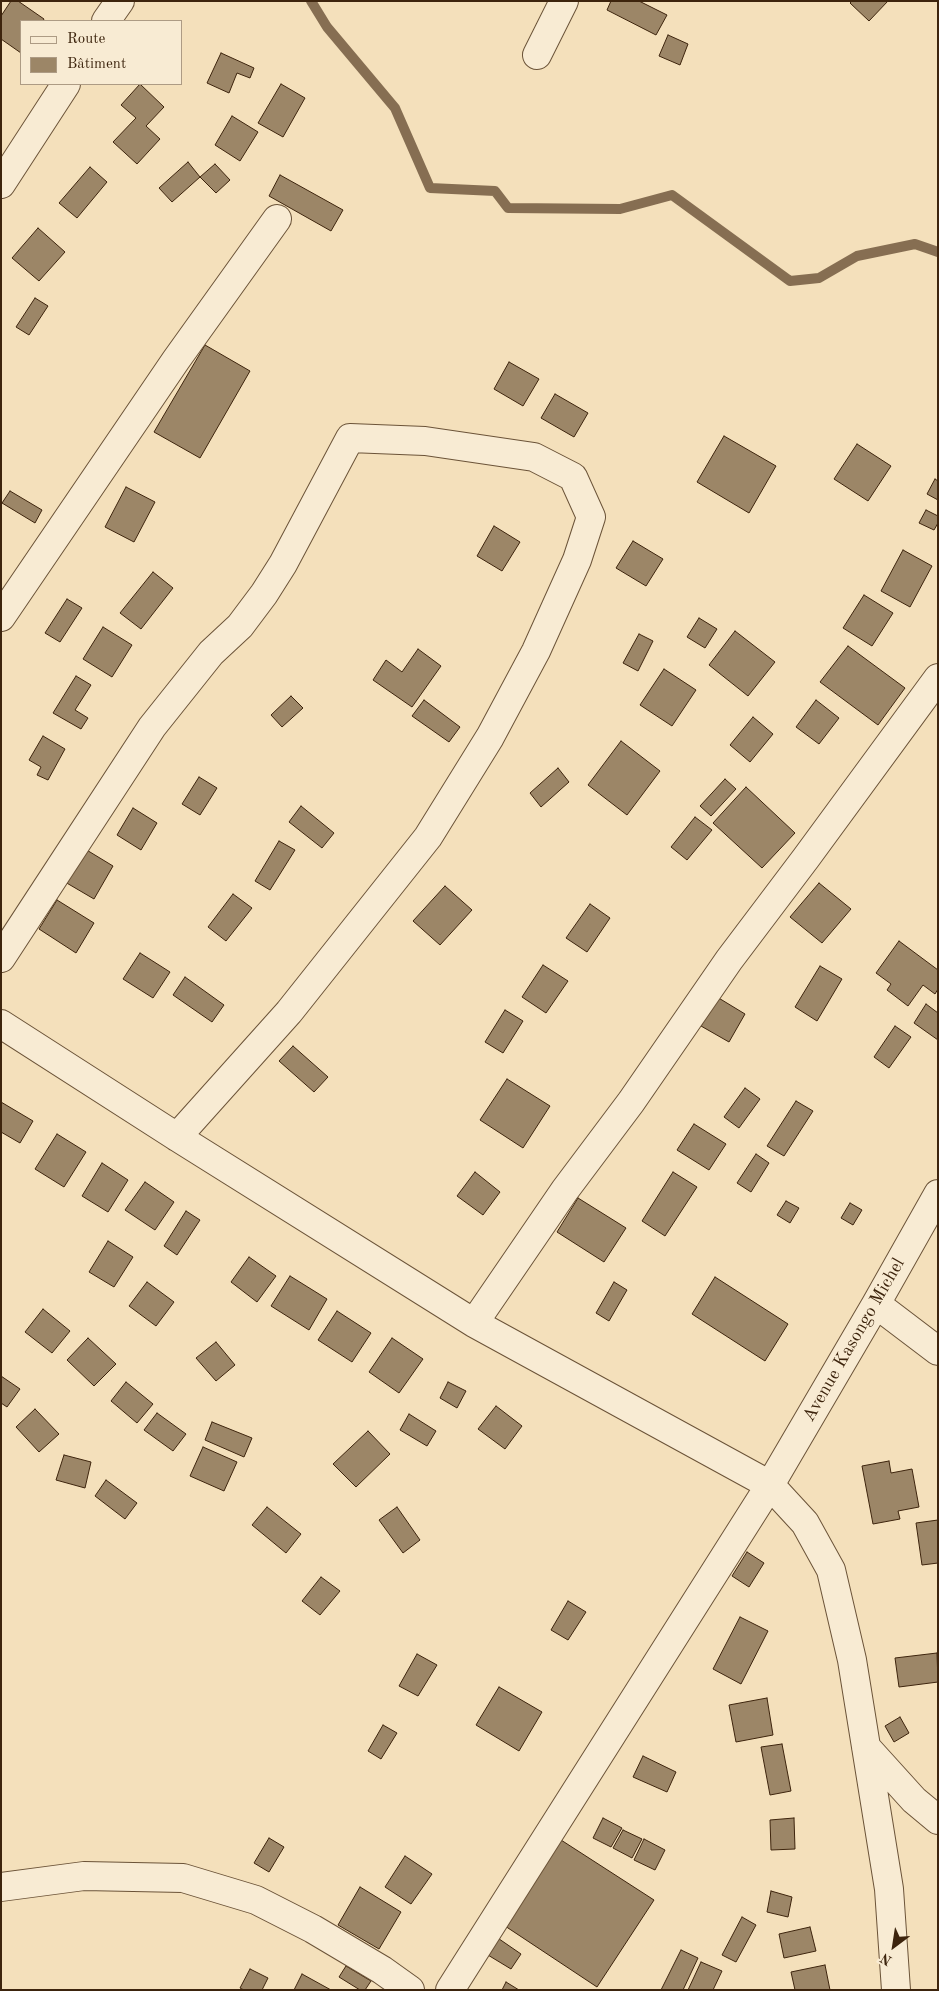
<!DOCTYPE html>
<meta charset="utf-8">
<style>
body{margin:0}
#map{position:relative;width:939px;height:1991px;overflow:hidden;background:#f4e0bb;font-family:"Old Standard TT",serif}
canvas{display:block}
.frame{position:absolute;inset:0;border:2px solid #3d240d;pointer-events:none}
.legend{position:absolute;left:20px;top:20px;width:162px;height:65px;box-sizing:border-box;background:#f8ebd3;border:1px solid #ad9b84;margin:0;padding:6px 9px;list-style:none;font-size:15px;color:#3d240d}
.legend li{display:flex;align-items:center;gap:10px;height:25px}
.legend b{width:25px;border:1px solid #ad9b84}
.north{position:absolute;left:869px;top:1921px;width:50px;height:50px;-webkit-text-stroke:4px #f8ebd3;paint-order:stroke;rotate:211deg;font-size:14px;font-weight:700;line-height:20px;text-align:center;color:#3d240d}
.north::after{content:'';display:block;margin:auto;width:18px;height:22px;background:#3d240d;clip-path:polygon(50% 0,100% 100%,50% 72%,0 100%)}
</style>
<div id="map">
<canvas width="939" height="1991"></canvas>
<div class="frame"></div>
<ul class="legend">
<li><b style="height:6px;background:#f8ebd3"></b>Route</li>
<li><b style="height:14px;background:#9c8667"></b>Bâtiment</li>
</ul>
<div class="north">N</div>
</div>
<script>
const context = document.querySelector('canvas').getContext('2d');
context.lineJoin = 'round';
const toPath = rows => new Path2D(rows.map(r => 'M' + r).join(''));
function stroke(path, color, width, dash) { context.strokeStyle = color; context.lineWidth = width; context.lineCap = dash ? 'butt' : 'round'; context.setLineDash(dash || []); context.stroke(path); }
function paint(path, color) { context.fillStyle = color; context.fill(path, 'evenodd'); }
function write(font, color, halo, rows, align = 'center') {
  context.font = font + ' "Old Standard TT",serif'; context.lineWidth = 4; context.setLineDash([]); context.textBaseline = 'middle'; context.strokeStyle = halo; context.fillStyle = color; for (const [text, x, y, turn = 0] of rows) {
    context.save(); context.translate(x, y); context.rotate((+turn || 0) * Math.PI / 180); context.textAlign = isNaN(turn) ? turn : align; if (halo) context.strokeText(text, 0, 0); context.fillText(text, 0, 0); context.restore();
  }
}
stroke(toPath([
 [311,1,327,27,395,108,430,188,495,191,508,208,620,209,672,195,790,281,819,278,857,256,915,244,938,252]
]), '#866e52', 10);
const building = toPath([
 [11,1,18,1,44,19,43,21,21,21,21,53,1,39,1,16,11,1],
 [611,1,639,1,667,15,656,35,607,10,611,1],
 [852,1,888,1,869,21,850,3,852,1],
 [668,35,688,44,680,65,659,56,668,35],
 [221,53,254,68,250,78,237,73,229,93,207,83,221,53],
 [140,84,164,107,146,126,160,139,137,164,113,142,136,118,121,105,140,84],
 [281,84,305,98,283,137,258,123,281,84],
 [232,116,258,132,240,161,215,145,232,116],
 [188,162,200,177,172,202,159,188,188,162],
 [215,164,230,180,216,193,200,177,215,164],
 [90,167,107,182,77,218,59,203,90,167],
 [280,175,343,210,331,231,269,196,280,175],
 [38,228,65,252,39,281,12,258,38,228],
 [35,298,48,306,29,335,16,327,35,298],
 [205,345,250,371,200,458,154,432,205,345],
 [509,362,539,379,523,406,494,389,509,362],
 [555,394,588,413,574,437,541,418,555,394],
 [724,436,776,466,749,513,697,482,724,436],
 [857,444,891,466,868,501,834,479,857,444],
 [935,479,938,481,938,500,927,494,935,479],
 [126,487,155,502,134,542,105,527,126,487],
 [10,491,42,510,35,523,2,503,10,491],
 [926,510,938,516,938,523,934,530,919,523,926,510],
 [494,526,520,542,502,571,477,556,494,526],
 [633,541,663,559,646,586,616,568,633,541],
 [903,550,932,566,910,607,881,591,903,550],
 [153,572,173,588,141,629,120,613,153,572],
 [864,595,893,613,872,646,843,628,864,595],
 [67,599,82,608,60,642,45,633,67,599],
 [699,618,717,629,705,648,687,637,699,618],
 [103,627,132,645,112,677,83,659,103,627],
 [735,631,775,662,748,696,709,665,735,631],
 [639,634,653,641,638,671,623,663,639,634],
 [848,646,905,688,878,725,820,682,848,646],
 [418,649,441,666,412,707,373,680,386,660,402,672,418,649],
 [664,669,696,690,672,726,640,705,664,669],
 [76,676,91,685,75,710,88,718,81,729,53,713,76,676],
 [291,696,303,708,282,727,271,715,291,696],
 [424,700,460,727,449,742,412,716,424,700],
 [816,700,839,718,819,744,796,727,816,700],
 [753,717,773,734,750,762,730,745,753,717],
 [43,736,65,749,48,780,37,775,41,767,29,760,43,736],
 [621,741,660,771,627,815,588,785,621,741],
 [558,768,569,782,541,807,530,793,558,768],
 [199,777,217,788,200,815,182,804,199,777],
 [725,779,736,789,711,816,700,806,725,779],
 [746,787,795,833,762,868,713,823,746,787],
 [301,806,334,833,322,848,289,822,301,806],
 [133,808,157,823,141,850,117,835,133,808],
 [695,817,712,830,687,860,671,847,695,817],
 [279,841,295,850,270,890,255,881,279,841],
 [85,849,113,866,94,899,65,882,85,849],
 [819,883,851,909,822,943,790,917,819,883],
 [445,886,472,910,440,945,413,921,445,886],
 [233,894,252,908,226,941,208,927,233,894],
 [57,900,94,923,76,953,39,929,57,900],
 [590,904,610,918,587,952,566,938,590,904],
 [899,941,938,970,938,989,935,994,923,985,908,1006,887,990,891,984,876,973,899,941],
 [140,953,170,972,153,998,123,979,140,953],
 [543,965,568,981,546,1013,522,997,543,965],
 [820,966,842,979,817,1021,795,1007,820,966],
 [185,977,224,1005,212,1022,173,995,185,977],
 [717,997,745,1014,729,1042,701,1026,717,997],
 [926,1004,938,1013,938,1040,914,1023,926,1004],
 [505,1010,523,1021,503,1053,485,1042,505,1010],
 [895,1026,911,1037,889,1068,874,1057,895,1026],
 [293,1046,328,1077,314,1092,279,1061,293,1046],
 [507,1079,550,1106,523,1148,480,1120,507,1079],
 [745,1088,760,1099,739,1128,724,1117,745,1088],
 [796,1101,813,1111,784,1156,767,1146,796,1101],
 [1,1102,33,1121,20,1143,1,1132,1,1102],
 [694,1124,726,1144,709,1170,677,1150,694,1124],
 [57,1134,86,1152,64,1187,35,1169,57,1134],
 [756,1154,769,1163,751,1192,737,1183,756,1154],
 [102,1163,128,1180,108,1212,82,1196,102,1163],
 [475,1172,500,1192,483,1215,457,1196,475,1172],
 [673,1172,697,1187,665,1236,642,1221,673,1172],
 [145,1182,174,1202,155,1230,125,1210,145,1182],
 [578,1198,626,1228,604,1262,557,1232,578,1198],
 [786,1201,799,1208,790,1223,777,1215,786,1201],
 [850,1203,862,1210,853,1225,841,1218,850,1203],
 [186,1211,200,1220,177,1255,164,1246,186,1211],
 [108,1241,133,1257,114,1287,89,1272,108,1241],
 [249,1257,276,1276,257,1302,231,1282,249,1257],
 [290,1276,327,1299,309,1330,271,1306,290,1276],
 [715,1277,788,1324,765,1361,692,1314,715,1277],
 [147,1282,174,1302,156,1326,129,1306,147,1282],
 [614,1282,627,1290,609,1321,596,1313,614,1282],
 [43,1309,70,1331,52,1353,25,1332,43,1309],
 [337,1311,371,1333,352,1362,318,1340,337,1311],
 [88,1338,116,1364,94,1386,67,1360,88,1338],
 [392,1338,423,1359,399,1393,369,1372,392,1338],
 [216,1342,235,1365,216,1381,196,1358,216,1342],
 [1,1376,20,1389,7,1407,1,1403,1,1376],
 [126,1382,153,1404,137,1423,111,1401,126,1382],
 [448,1382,466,1391,457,1408,440,1398,448,1382],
 [496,1406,522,1426,505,1449,478,1429,496,1406],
 [35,1409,59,1434,39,1452,16,1427,35,1409],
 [157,1413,186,1434,173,1451,144,1430,157,1413],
 [409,1414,436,1431,427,1446,400,1430,409,1414],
 [212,1422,252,1438,244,1457,205,1440,212,1422],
 [368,1431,390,1454,356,1487,333,1464,368,1431],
 [203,1447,237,1462,224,1491,190,1476,203,1447],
 [64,1455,91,1462,85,1488,56,1480,64,1455],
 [889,1461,891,1473,912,1469,919,1507,898,1511,900,1519,873,1524,862,1466,889,1461],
 [106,1480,137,1503,125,1519,95,1496,106,1480],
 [267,1507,301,1534,286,1553,252,1525,267,1507],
 [397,1507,420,1540,403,1553,379,1520,397,1507],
 [938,1520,938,1563,922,1565,916,1523,938,1520],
 [747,1552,764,1563,749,1587,732,1576,747,1552],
 [321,1577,340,1591,320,1615,302,1601,321,1577],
 [568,1601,586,1612,568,1640,551,1630,568,1601],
 [740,1617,768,1631,741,1684,713,1669,740,1617],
 [937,1653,938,1682,899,1687,895,1658,937,1653],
 [417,1654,437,1665,418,1696,399,1686,417,1654],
 [499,1687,542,1712,519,1751,476,1725,499,1687],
 [767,1698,773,1735,736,1742,729,1705,767,1698],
 [900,1717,909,1733,894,1742,885,1726,900,1717],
 [383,1725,397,1733,381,1759,368,1751,383,1725],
 [782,1744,791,1791,770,1795,761,1747,782,1744],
 [643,1756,676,1772,667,1792,633,1777,643,1756],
 [603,1818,622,1828,611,1847,593,1838,603,1818],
 [794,1818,795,1849,771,1850,770,1820,794,1818],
 [623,1830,642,1839,632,1858,613,1848,623,1830],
 [269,1838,284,1847,269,1872,254,1863,269,1838],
 [644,1839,665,1850,655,1870,634,1860,644,1839],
 [561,1840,654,1900,597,1987,505,1926,561,1840],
 [405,1856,432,1874,411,1904,385,1887,405,1856],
 [360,1887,401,1912,379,1949,338,1925,360,1887],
 [771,1891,792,1897,788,1917,767,1912,771,1891],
 [742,1917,756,1925,736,1962,722,1955,742,1917],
 [810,1927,816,1951,784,1958,779,1934,810,1927],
 [489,1932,521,1954,511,1969,478,1949,489,1932],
 [681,1950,698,1958,683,1990,661,1990,681,1950],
 [701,1962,722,1971,713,1990,688,1990,701,1962],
 [825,1965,830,1990,795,1990,791,1972,825,1965],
 [346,1966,371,1981,365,1990,360,1990,339,1977,346,1966],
 [250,1969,268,1978,262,1990,244,1990,240,1988,250,1969],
 [302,1974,331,1990,294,1990,302,1974],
 [506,1982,519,1990,502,1990,506,1982]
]);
paint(building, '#9c8667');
stroke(building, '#3d240d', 1);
const minor = toPath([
 [106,21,120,1],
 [537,55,564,1],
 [1,184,66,84],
 [1,617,176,360,277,219],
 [1,958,152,727,211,653,240,626,264,594,283,564,350,438,425,441,534,457,573,477,591,517,577,560,536,651,490,737,428,837,289,1012,177,1137],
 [1,1024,177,1137,474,1323,770,1485,805,1523,831,1570,852,1660,889,1889,896,1990],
 [876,1304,938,1351],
 [474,1323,565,1190,631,1102,729,960,806,858,938,678],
 [866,1747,914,1800,938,1820],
 [1,1887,84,1876,183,1878,256,1900,313,1929,382,1970,410,1990],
 [450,1990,770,1485,876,1304,938,1194]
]);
stroke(minor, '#6b5338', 30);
stroke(minor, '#f8ebd3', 28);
write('18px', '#3d240d', '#f8ebd3', [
 ["Avenue Kasongo Michel",854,1340,-60]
]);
</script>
